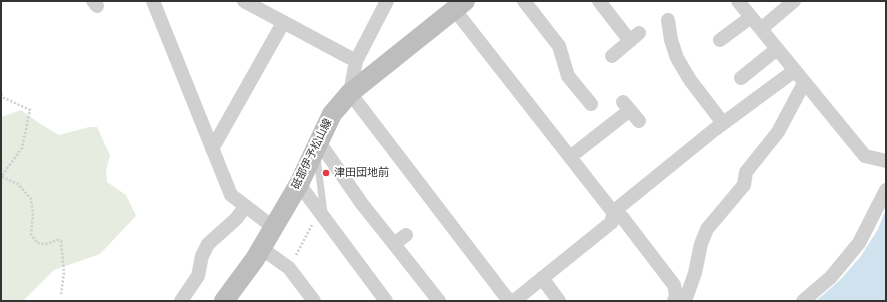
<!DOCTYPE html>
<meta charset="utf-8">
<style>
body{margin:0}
#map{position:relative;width:887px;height:302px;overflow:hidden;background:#fff;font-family:"IBM Plex Sans",sans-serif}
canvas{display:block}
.frame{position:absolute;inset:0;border:2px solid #333;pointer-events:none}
</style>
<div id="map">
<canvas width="887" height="302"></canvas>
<div class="frame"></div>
</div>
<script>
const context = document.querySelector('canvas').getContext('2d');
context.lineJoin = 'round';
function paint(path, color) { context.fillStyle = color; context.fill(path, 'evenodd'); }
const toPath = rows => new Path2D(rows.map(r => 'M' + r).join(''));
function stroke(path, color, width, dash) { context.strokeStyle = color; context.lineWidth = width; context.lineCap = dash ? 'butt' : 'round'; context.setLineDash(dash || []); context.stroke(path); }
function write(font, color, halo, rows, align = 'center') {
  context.font = font + ' "IBM Plex Sans","Noto Sans JP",sans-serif'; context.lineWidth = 4; context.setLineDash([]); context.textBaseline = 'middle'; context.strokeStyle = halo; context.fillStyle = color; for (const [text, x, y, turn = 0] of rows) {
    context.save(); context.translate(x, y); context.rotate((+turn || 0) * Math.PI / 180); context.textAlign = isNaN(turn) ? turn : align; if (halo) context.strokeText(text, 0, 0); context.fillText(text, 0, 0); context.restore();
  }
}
paint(toPath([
 [21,110,39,123,59,135,89,127,97,127,110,155,106,170,107,182,126,195,136,216,100,254,54,270,23,301,1,301,1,117]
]), '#e6ecdf');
paint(toPath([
 [886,209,886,301,816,301,841,279,861,256,878,229]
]), '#cfe2ee');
stroke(toPath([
 [1,94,4,98,30,110,22,148,1,177],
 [2,177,18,184,31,199,33,214,31,234,37,243,47,244,57,240,61,241,64,273,61,294],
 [296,255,312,225]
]), '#cdcdcd', 2.5, [2, 2]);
stroke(toPath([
 [317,158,324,213]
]), '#d0d0d0', 7);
stroke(toPath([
 [93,1,97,6],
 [153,1,231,195,273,227],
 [244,1,356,61],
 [387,1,356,61,350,93,509,301],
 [524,1,559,46,568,76,591,104],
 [599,1,630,41],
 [738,1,865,156,886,161],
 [454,9,613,212,714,130,794,71],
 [668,20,671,40,677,58,690,80,723,123],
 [761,29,794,1],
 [720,40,751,17],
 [612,56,639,33],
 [741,78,777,49],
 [623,102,639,121],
 [319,142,362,204,394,244],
 [212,149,283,23],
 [570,157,630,110],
 [299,184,386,301],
 [406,235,394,244,439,301],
 [261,248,289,268,314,301],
 [542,278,559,301],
 [181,301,198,276,202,256,208,244,236,219,245,207],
 [514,301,612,222,613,212,622,217,674,285,676,295,674,301],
 [685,301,695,273,701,244,707,229,744,185,746,172,778,132,804,83],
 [803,301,831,277,859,243,886,190]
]), '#d0d0d0', 14);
stroke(toPath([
 [224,301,255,259,299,184,332,114,350,93,465,1]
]), '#bdbdbd', 20);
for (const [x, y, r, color] of [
 [326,173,4,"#e63946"]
]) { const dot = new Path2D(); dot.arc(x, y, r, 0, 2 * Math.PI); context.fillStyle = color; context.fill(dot); stroke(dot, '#fff', 1.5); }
write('11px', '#333', '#fff', [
 ["砥部伊予松山線",312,154,-64]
]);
write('11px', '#333', '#fff', [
 ["津田団地前",334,173]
], 'left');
</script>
